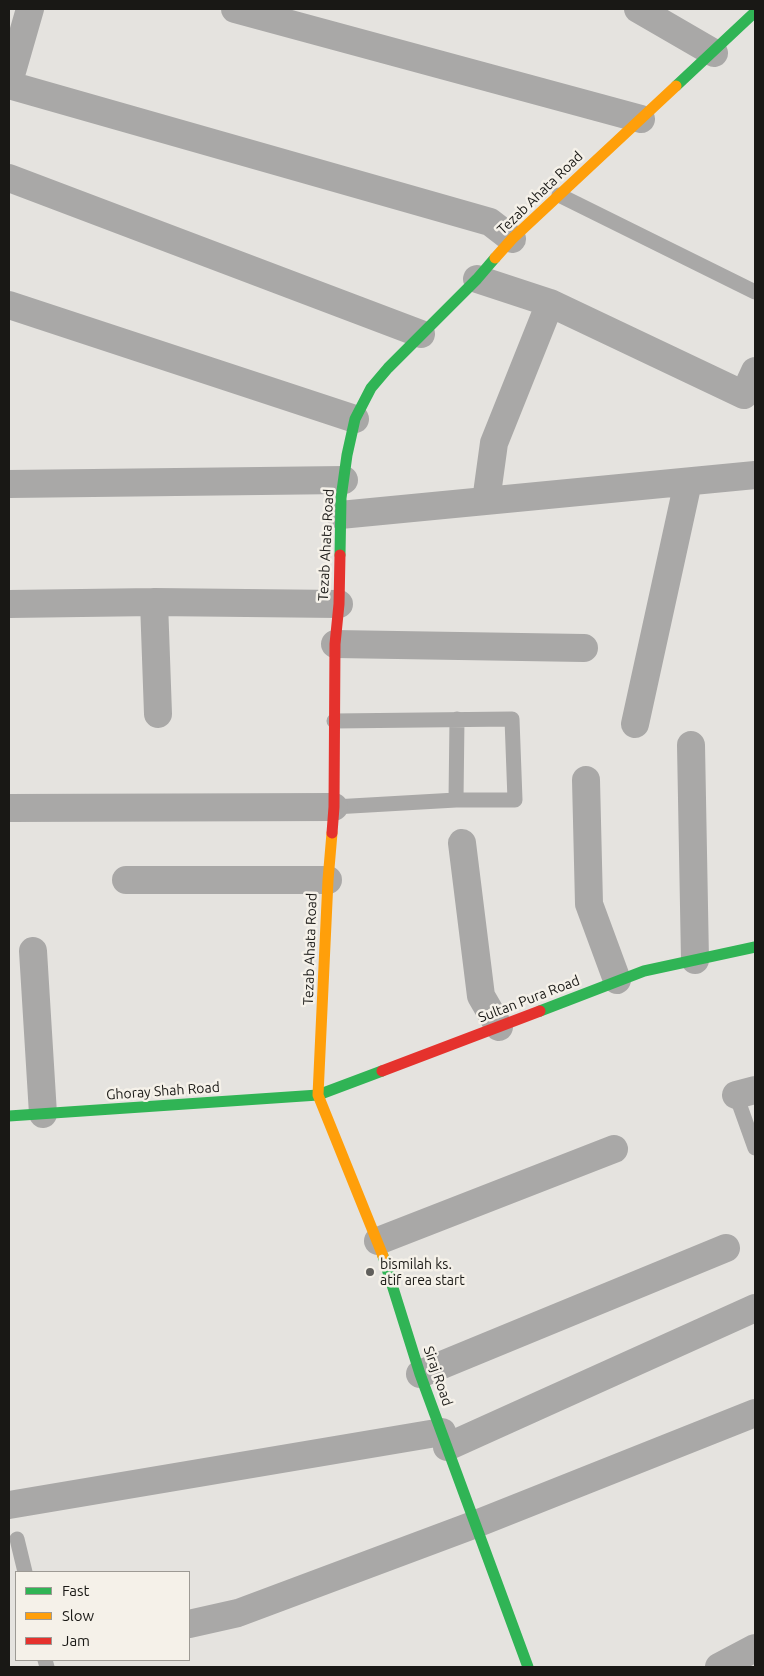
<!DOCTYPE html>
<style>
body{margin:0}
#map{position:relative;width:764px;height:1676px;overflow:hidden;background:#e5e3df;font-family:Ubuntu,sans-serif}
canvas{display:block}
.frame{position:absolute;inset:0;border:10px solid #191815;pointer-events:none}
.legend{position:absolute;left:15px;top:1571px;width:175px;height:90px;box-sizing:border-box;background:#f5f1e9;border:1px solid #9d9a94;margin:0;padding:6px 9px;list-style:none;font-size:15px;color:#191815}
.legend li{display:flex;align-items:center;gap:10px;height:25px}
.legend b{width:25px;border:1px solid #9d9a94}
</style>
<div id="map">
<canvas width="764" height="1676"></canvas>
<div class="frame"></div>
<ul class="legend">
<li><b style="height:6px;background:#30b455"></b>Fast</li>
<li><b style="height:6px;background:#ff9f0a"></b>Slow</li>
<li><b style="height:6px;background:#e5322d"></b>Jam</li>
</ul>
</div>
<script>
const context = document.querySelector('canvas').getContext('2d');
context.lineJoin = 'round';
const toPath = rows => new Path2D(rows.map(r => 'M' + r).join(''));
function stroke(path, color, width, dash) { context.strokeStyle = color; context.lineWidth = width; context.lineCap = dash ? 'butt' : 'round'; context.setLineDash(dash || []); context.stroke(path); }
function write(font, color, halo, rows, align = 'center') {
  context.font = font + ' Ubuntu,sans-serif'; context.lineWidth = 5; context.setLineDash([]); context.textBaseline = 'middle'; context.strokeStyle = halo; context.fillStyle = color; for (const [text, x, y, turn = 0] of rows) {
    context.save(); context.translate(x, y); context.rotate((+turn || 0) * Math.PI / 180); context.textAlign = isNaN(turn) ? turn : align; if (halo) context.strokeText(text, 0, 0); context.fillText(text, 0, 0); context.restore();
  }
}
stroke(toPath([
 [559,195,755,292],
 [456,800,457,719],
 [334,807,456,800,515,800,512,719,334,721],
 [736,1095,755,1148],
 [17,1539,25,1572],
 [45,1660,47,1667]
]), '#a9a8a7', 15);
stroke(toPath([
 [235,9,641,119],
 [638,9,714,53],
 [9,82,30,9],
 [9,85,490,222,512,239],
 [9,178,421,334],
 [477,279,550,303,494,443,486,501],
 [550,303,744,395,755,371],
 [9,305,355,419],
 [9,484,344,480],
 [340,515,755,475],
 [154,602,158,714],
 [9,604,154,602,339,604],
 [335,644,584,648],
 [635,724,688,482],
 [691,745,695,960],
 [586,780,589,904,617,980],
 [9,808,334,807],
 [462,843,481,996,499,1027],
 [126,880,328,880],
 [33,951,43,1114],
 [736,1095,755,1090],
 [378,1241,614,1149],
 [420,1374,726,1248],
 [447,1447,755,1308],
 [9,1505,442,1432],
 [189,1624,238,1613,476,1524,755,1413],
 [719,1667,755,1648]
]), '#a9a8a7', 28);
stroke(toPath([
 [676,86,755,12],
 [340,555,341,498,347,455,355,419,371,388,388,368,477,279,495,258],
 [540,1011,644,971,755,947],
 [9,1116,318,1095,382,1071],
 [383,1256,420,1374,528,1667]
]), '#30b455', 11);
stroke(toPath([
 [495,258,512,239,676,86],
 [332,833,328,880,318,1095,383,1256]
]), '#ff9f0a', 11);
stroke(toPath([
 [332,833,334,807,335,644,339,604,340,555],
 [382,1071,540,1011]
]), '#e5322d', 11);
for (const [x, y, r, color] of [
 [370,1272,5,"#605f5c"]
]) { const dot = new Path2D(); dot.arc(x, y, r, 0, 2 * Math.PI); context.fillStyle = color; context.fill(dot); stroke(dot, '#f5f1e9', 2); }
write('14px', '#191815', '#f5f1e9', [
 ["Tezab Ahata Road",540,193,-44],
 ["Tezab Ahata Road",326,545,-87],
 ["Tezab Ahata Road",310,949,-88],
 ["Sultan Pura Road",529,999,-21],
 ["Ghoray Shah Road",163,1091,-4],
 ["Siraj Road",438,1376,71]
]);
write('14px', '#191815', '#f5f1e9', [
 ["bismilah ks.",380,1264],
 ["atif area start",380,1280]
], 'left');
</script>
